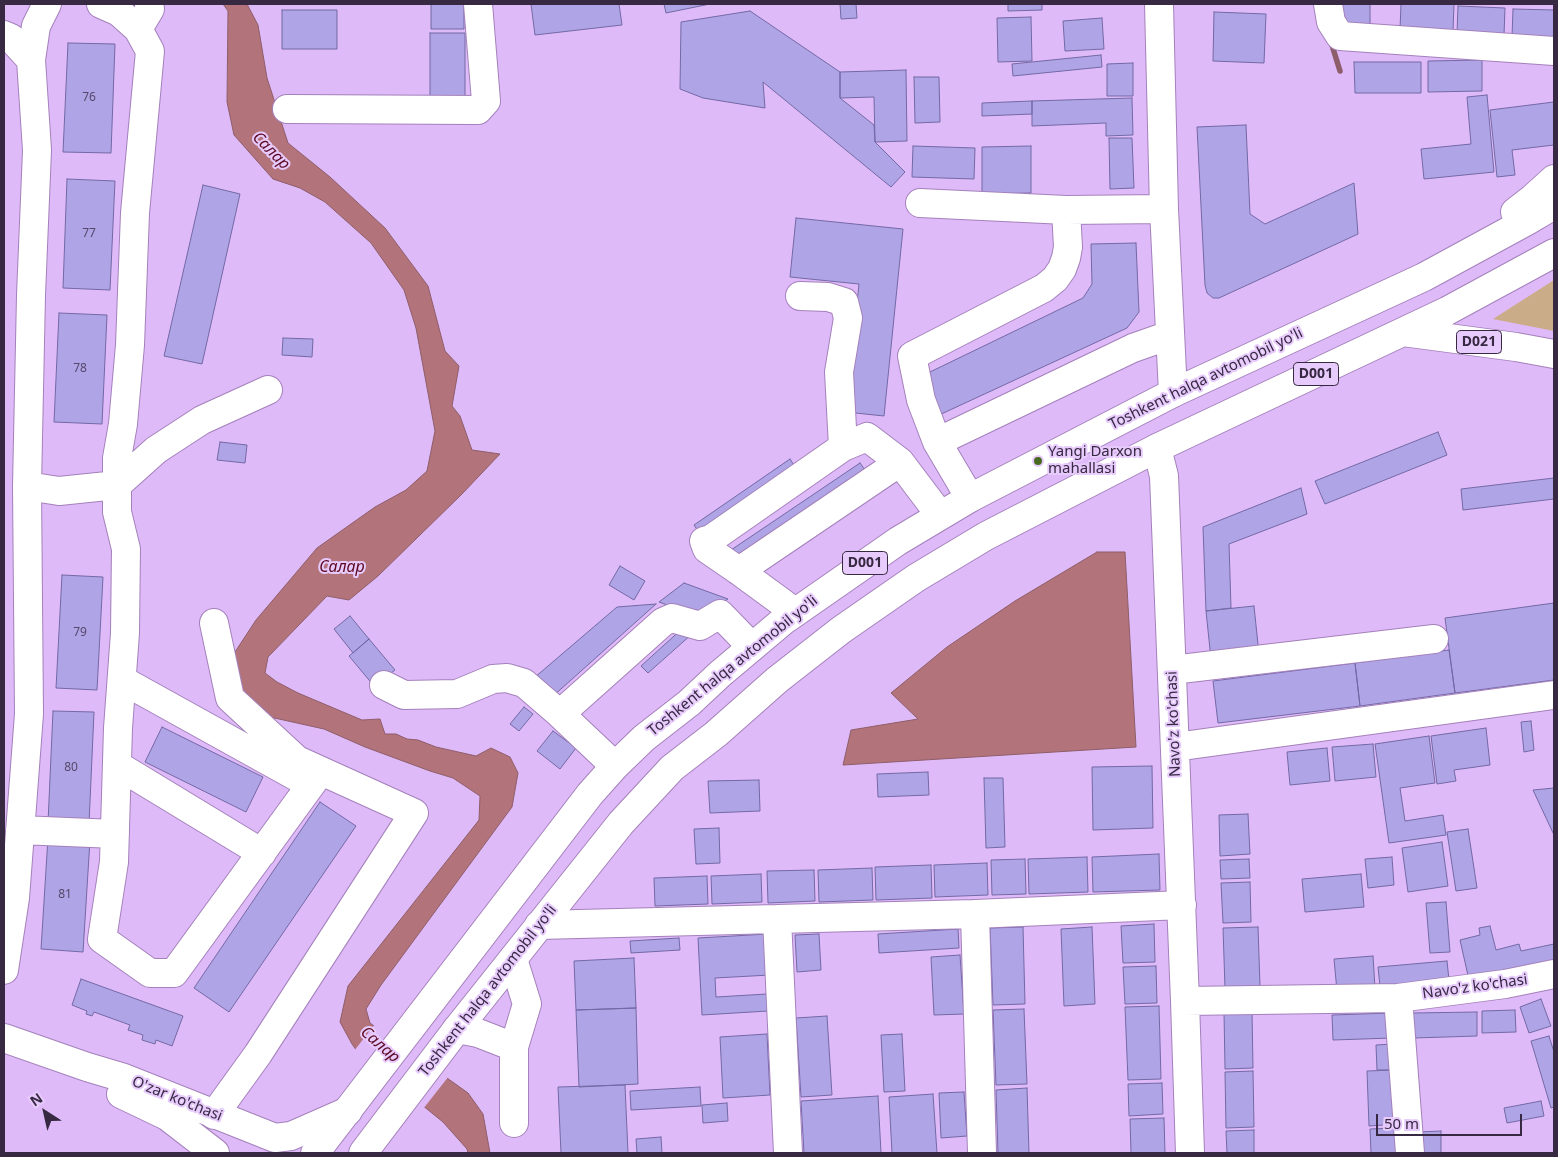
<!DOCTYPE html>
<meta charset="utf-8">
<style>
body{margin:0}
#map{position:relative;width:1558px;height:1157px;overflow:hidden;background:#dfbaf8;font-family:"Noto Sans",sans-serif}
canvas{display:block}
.frame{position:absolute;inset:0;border:5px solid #372941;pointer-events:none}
.north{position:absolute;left:20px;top:1087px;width:50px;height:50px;-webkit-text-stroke:4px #e8cbfd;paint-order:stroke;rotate:325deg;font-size:14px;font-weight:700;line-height:20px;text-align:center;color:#372941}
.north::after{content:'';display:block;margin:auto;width:18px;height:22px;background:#372941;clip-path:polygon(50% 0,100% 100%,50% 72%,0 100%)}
.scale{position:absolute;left:1376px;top:1114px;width:146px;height:22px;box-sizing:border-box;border:2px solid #372941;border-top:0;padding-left:6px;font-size:15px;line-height:18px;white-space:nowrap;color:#372941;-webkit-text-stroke:4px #e8cbfd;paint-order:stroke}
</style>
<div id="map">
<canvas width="1558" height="1157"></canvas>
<div class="frame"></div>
<div class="north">N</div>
<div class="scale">50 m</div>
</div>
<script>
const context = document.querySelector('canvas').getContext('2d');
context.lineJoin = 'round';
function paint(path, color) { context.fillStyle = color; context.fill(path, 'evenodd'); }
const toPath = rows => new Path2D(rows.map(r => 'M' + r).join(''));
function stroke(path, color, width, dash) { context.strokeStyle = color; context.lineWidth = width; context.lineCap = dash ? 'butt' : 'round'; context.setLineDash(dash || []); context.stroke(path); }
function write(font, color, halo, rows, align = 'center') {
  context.font = font + ' "Noto Sans",sans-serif'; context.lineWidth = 4; context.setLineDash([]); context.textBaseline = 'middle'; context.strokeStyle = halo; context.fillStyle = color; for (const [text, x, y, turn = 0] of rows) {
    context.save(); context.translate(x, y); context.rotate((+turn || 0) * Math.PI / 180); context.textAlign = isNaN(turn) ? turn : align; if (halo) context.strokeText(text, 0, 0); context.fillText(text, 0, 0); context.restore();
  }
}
paint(toPath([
 [1554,280,1554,331,1493,319]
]), '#cbac89');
const water = toPath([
 [223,4,247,4,258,25,267,78,288,143,330,177,385,228,428,286,445,351,459,366,452,406,460,416,472,450,500,454,461,495,378,576,349,600,327,596,268,657,265,673,277,682,298,693,362,720,380,719,385,734,396,734,407,739,418,740,436,747,476,756,491,748,510,757,518,773,512,807,381,985,366,1009,370,1023,468,1093,483,1114,490,1153,468,1153,467,1149,443,1122,359,1054,352,1044,340,1022,348,986,479,820,480,796,453,778,430,771,365,747,324,729,270,717,244,699,238,682,235,652,256,620,317,548,375,507,406,490,427,471,435,431,416,328,404,290,371,243,325,202,300,188,273,179,234,135,227,102,228,11,223,4],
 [1097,552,1125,552,1136,747,843,765,851,730,918,719,891,693,947,647,1015,601,1097,552]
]);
paint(water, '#b3737b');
stroke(water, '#8e5d6a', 1);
paint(toPath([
 [375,1024,449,1076,423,1109,358,1056,354,1051]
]), '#dfbaf8');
stroke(toPath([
 [1331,42,1340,71]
]), '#8e5d6a', 5.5);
const building = toPath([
 [431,4,464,4,464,29,431,29,431,4],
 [531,4,619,4,622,25,535,35,531,4],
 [664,4,710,4,666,13,664,4],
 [840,4,856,4,857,18,841,19,840,4],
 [1008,4,1042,4,1042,10,1008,11,1008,4],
 [1341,4,1370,4,1370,24,1340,24,1341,4],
 [1401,4,1454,4,1453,30,1400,29,1401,4],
 [1458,6,1505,8,1504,35,1457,34,1458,6],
 [1513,9,1554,10,1554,38,1512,37,1513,9],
 [282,10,337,10,337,49,282,49,282,10],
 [750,11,840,72,840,98,874,125,875,142,905,172,891,187,763,82,765,108,703,98,680,89,681,22,750,11],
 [1214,12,1266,14,1264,63,1213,61,1214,12],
 [1031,17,1032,61,998,62,997,18,1031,17],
 [1102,18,1104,49,1065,51,1063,21,1102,18],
 [430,33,465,33,465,102,430,102,430,33],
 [68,43,115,44,111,153,63,152,68,43],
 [1101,55,1102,67,1013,76,1012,64,1101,55],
 [1482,60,1482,91,1428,92,1428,61,1482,60],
 [1354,62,1421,62,1421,93,1355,93,1354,62],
 [1133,63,1133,96,1107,96,1107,64,1133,63],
 [906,70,907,141,875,142,874,97,840,98,840,72,906,70],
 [914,77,939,77,940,122,915,123,914,77],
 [1487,95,1494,172,1424,179,1421,149,1471,144,1467,97,1487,95],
 [1132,98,1133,135,1106,136,1106,123,1032,126,1032,101,1132,98],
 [1032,101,1032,114,982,116,982,103,1032,101],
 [1554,102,1554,145,1512,150,1515,175,1497,177,1490,110,1554,102],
 [1246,125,1250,214,1265,224,1354,183,1358,234,1219,298,1213,298,1207,293,1205,285,1197,127,1246,125],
 [1109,138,1132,138,1134,188,1110,189,1109,138],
 [913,146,975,148,974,179,912,177,913,146],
 [1031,146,1031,193,982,194,982,147,1031,146],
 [67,179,115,181,110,290,63,288,67,179],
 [203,185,240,194,202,364,164,356,203,185],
 [796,218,903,229,884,416,846,412,859,284,790,277,796,218],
 [1136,243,1139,312,1127,328,937,416,928,398,930,372,1083,298,1092,284,1091,244,1136,243],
 [59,313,107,315,102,424,54,422,59,313],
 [283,338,313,339,312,357,282,355,283,338],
 [1438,432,1447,455,1325,504,1315,481,1438,432],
 [220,442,247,445,245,463,217,460,220,442],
 [790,459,799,473,703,538,694,525,790,459],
 [860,463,870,477,742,565,731,550,860,463],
 [1554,478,1554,499,1463,510,1461,489,1554,478],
 [1301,488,1307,514,1229,544,1231,608,1206,611,1203,527,1301,488],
 [620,566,645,581,634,600,609,585,620,566],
 [62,575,103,577,97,690,56,688,62,575],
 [684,583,728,599,703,618,659,602,684,583],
 [1554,603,1554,680,1455,693,1445,618,1554,603],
 [656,604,552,697,534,678,617,607,656,604],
 [1254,606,1259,654,1211,659,1206,611,1254,606],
 [350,616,369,639,353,653,334,629,350,616],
 [685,626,692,634,648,673,641,666,685,626],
 [369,639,395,670,374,686,349,656,369,639],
 [1449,650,1455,693,1360,706,1355,663,1449,650],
 [1355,663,1360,706,1218,723,1213,681,1355,663],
 [524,707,533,714,519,731,510,724,524,707],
 [53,711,94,712,89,824,48,823,53,711],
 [1531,721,1534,750,1524,752,1521,722,1531,721],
 [162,727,263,777,246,812,145,762,162,727],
 [1486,728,1490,765,1454,770,1456,781,1437,784,1431,736,1486,728],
 [553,731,576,748,560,769,537,751,553,731],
 [1429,736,1435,783,1400,788,1405,821,1443,815,1446,835,1389,843,1375,744,1429,736],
 [1373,744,1376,777,1335,781,1332,747,1373,744],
 [1327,748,1330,781,1290,785,1287,752,1327,748],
 [1152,766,1153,828,1093,830,1092,767,1152,766],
 [928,772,929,795,878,797,877,774,928,772],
 [984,778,1003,778,1005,847,986,848,984,778],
 [759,780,760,811,710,813,708,781,759,780],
 [1554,788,1554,835,1533,790,1554,788],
 [320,802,356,826,229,1012,194,988,320,802],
 [1248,814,1250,854,1220,856,1219,815,1248,814],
 [719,828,720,863,696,864,694,829,719,828],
 [1468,829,1477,888,1456,891,1447,832,1468,829],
 [48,838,90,840,83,952,41,949,48,838],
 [1442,842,1448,886,1408,892,1402,848,1442,842],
 [1159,854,1160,890,1093,892,1092,857,1159,854],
 [1087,857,1088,892,1029,894,1028,859,1087,857],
 [1392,857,1394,885,1368,888,1365,859,1392,857],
 [1025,859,1026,894,992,895,991,860,1025,859],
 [1249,859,1250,878,1221,879,1220,860,1249,859],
 [987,863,988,895,935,897,934,865,987,863],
 [931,865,932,898,876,900,875,867,931,865],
 [872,868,873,900,819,902,818,870,872,868],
 [814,870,815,901,768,903,767,871,814,870],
 [761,874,762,902,712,904,711,876,761,874],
 [1361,874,1364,907,1305,912,1302,879,1361,874],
 [707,876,708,904,655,906,654,878,707,876],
 [1250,882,1251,922,1223,923,1221,883,1250,882],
 [1446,902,1450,952,1430,953,1426,903,1446,902],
 [1154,924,1155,962,1123,963,1121,926,1154,924],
 [1490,926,1496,950,1519,944,1521,951,1554,944,1554,961,1469,980,1460,940,1480,935,1479,928,1490,926],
 [1023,927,1025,1004,993,1005,990,928,1023,927],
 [1092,927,1095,1004,1064,1006,1061,929,1092,927],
 [1258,927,1260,986,1225,988,1223,928,1258,927],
 [958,929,959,948,879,953,878,934,958,929],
 [768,934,770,975,715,978,716,997,767,994,768,1011,702,1015,698,938,768,934],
 [819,934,821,970,797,972,795,935,819,934],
 [679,938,680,950,631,953,630,941,679,938],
 [960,955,964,1014,934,1015,931,957,960,955],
 [1373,956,1375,988,1337,991,1334,959,1373,956],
 [634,958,636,1008,576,1010,574,961,634,958],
 [1447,961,1449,980,1380,986,1378,967,1447,961],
 [1156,966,1157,1003,1125,1004,1123,967,1156,966],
 [81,979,183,1016,172,1046,156,1040,155,1044,142,1040,143,1035,128,1030,130,1025,94,1012,92,1016,86,1014,87,1011,72,1005,81,979],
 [1541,999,1551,1026,1529,1033,1520,1007,1541,999],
 [1159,1006,1161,1079,1128,1080,1125,1007,1159,1006],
 [636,1008,638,1084,579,1087,576,1010,636,1008],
 [1024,1009,1027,1084,996,1085,993,1010,1024,1009],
 [1515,1010,1516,1032,1482,1033,1482,1011,1515,1010],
 [1224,1012,1252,1012,1253,1068,1225,1069,1224,1012],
 [1477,1012,1477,1036,1414,1038,1413,1013,1477,1012],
 [1391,1013,1392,1038,1333,1040,1332,1015,1391,1013],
 [827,1016,832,1095,801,1097,796,1018,827,1016],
 [767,1034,770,1095,723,1098,720,1037,767,1034],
 [902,1034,905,1091,884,1092,881,1035,902,1034],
 [1549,1036,1554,1052,1554,1107,1551,1108,1531,1041,1549,1036],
 [1394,1044,1394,1070,1377,1070,1376,1045,1394,1044],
 [1394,1070,1397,1124,1369,1126,1367,1071,1394,1070],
 [1253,1071,1254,1127,1226,1128,1225,1072,1253,1071],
 [1162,1083,1163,1114,1129,1116,1128,1084,1162,1083],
 [625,1085,628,1153,561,1153,558,1087,625,1085],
 [700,1087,701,1106,631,1110,630,1091,700,1087],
 [1027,1088,1029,1153,998,1153,996,1090,1027,1088],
 [964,1092,967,1136,941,1138,939,1093,964,1092],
 [933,1094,937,1153,892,1153,889,1097,933,1094],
 [878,1096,881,1153,804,1153,801,1101,878,1096],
 [1541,1101,1544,1116,1507,1123,1504,1108,1541,1101],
 [727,1103,728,1121,703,1123,702,1105,727,1103],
 [1164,1118,1165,1153,1131,1153,1130,1119,1164,1118],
 [1397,1128,1398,1153,1371,1153,1370,1129,1397,1128],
 [1254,1130,1254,1153,1227,1153,1226,1131,1254,1130],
 [1441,1131,1441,1153,1420,1153,1419,1132,1441,1131],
 [661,1137,662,1153,637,1153,636,1139,661,1137]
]);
paint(building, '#afa5e6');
stroke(building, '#7368a5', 1);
const minor = toPath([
 [1159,4,1164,209,1173,393],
 [1328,4,1331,22,1340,36,1554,51],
 [138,29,150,9,149,4],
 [4,35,11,38,31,60,37,150,31,295,27,486,29,714,15,898,4,970],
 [31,60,36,26,47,4],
 [287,109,478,110,486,101,478,4],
 [920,203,1066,210,1164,209],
 [800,296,828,297,844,302,848,318,839,372,843,447],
 [268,390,202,420,156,450,117,485,117,512,126,549,125,633,118,728,114,862,102,939,150,973,174,973,321,771],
 [937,442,1133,348,1170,335],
 [1157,448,1164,476,1185,1001,1190,1153],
 [27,486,59,491,117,485,117,458,123,424,130,345,135,213,150,51,138,29,119,12,101,4],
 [970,498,937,442,921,400,912,356,1044,288,1055,279,1062,269,1066,258,1068,247,1066,210],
 [739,571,900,462],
 [795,612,739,571,707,549,704,541,711,539,843,447,867,437,900,462,940,515],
 [214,623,230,698,297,760,414,813,258,1054,214,1115],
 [1172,670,1434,639],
 [122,680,306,782],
 [384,685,404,695,457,694,493,679,507,678,524,683,560,714,615,766],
 [560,714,663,622,672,618,700,626,720,614,752,647],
 [1175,747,1554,695],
 [117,765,262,853],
 [20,830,115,834],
 [975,914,982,1153],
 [777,919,788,1153],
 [539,925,975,914,1182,905],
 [1398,998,1410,1153],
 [1185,1001,1398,998,1505,984,1554,974],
 [457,1029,478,1033,514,1047,527,1004,513,959],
 [4,1038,87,1067,124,1078,275,1138,291,1136,348,1111],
 [514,1047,514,1123],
 [121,1094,167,1116,215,1153]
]);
const highway = toPath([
 [1515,212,1533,198,1554,179],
 [1403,332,1516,347,1554,354],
 [315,1153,590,794,615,766,644,738,689,703,720,674,783,621,898,541,970,498,1173,393,1424,277,1527,221,1554,205],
 [363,1153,457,1029,621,823,672,768,716,734,777,680,841,630,916,578,986,536,1157,448,1447,311,1554,253]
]);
stroke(minor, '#a481bb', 30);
stroke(highway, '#a481bb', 30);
stroke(minor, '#fff', 28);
stroke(highway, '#fff', 28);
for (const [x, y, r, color] of [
 [1038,461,5,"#486a22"]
]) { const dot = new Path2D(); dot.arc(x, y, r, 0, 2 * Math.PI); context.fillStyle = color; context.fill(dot); stroke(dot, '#e8cbfd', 2); }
write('12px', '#55486a', null, [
 ["76",89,98],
 ["77",89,234],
 ["78",80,369],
 ["79",80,633],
 ["80",71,768],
 ["81",65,895]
]);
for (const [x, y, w] of [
 [1479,342,45],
 [1316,374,45],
 [865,563,45]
]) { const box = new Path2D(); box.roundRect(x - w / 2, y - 11.5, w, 23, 4); context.fillStyle = '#e8cbfd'; context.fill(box); stroke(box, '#372941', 1); }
write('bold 14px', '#372941', null, [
 ["D021",1479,342],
 ["D001",1316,374],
 ["D001",865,563]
]);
write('15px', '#372941', '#e8cbfd', [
 ["Toshkent halqa avtomobil yo'li",1206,379,-26],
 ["Toshkent halqa avtomobil yo'li",733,666,-39],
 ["Navo'z ko'chasi",1174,724,-92],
 ["Navo'z ko'chasi",1475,987,-8],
 ["Toshkent halqa avtomobil yo'li",488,991,-52],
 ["O'zar ko'chasi",177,1099,22]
]);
write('15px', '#372941', '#e8cbfd', [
 ["Yangi Darxon",1048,452],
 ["mahallasi",1048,469]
], 'left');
write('italic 16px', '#5b0921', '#e8cbfd', [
 ["Салар",271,151,45],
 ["Салар",342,567],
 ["Салар",380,1045,41]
]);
</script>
